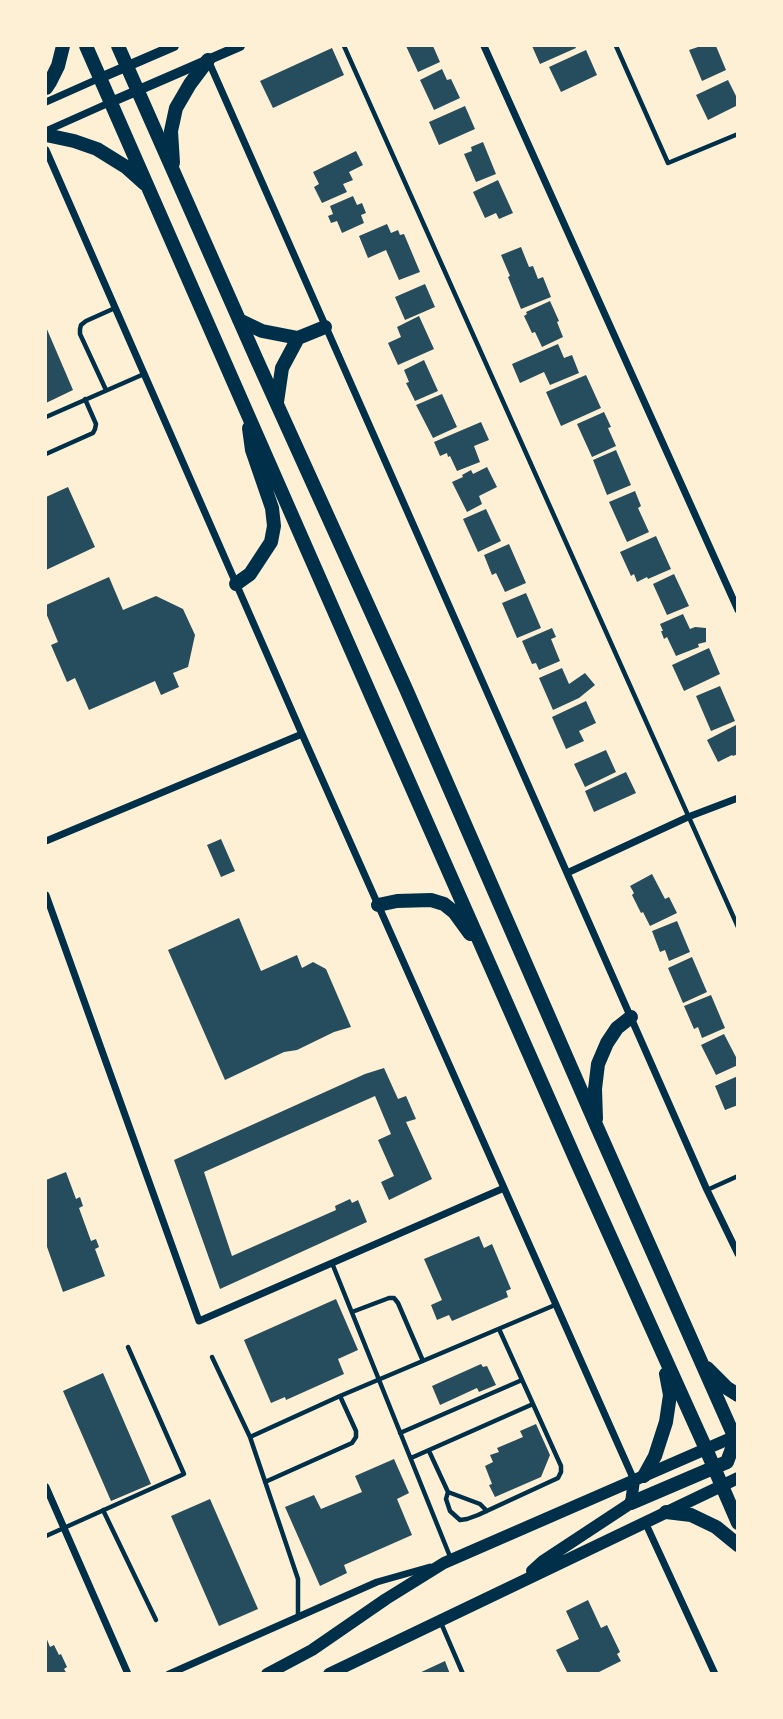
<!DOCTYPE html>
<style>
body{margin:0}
#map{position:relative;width:783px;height:1719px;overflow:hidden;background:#fdf0d5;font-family:Cabin,sans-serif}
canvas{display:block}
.frame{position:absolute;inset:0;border:47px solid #fdf0d5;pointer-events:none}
</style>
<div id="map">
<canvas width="783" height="1719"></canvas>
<div class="frame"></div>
</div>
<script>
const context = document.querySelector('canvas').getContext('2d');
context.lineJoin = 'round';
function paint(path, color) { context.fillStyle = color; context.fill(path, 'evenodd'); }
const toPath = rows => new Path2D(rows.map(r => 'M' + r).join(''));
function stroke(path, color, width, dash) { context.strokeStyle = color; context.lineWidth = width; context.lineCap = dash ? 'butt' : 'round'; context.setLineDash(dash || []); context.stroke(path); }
paint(toPath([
 [406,46,433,46,440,62,418,72],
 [532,46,575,46,576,48,540,64],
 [701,46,716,46,726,70,702,81,689,50],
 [332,48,344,75,273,108,260,81],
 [586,50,597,75,561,92,549,67],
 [442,69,447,80,451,79,460,98,434,110,420,80],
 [728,80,738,100,738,105,708,120,696,95],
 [465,106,475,129,439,145,429,122],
 [483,142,496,174,476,182,464,154,472,151,471,147],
 [356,151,363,165,349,172,353,180,343,184,347,192,322,203,314,187,319,184,313,172],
 [498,180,513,213,499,219,496,213,485,218,473,192],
 [353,196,357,205,362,203,366,213,361,215,364,223,342,233,337,221,331,223,328,216,333,214,330,206],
 [387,224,391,233,398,230,400,235,404,234,420,272,399,280,386,250,368,258,359,236],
 [521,247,529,267,533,266,538,279,543,277,551,297,521,309,508,277,510,276,501,255],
 [425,284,435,307,405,320,395,297],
 [550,301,559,321,557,322,563,337,542,347,535,332,532,333,524,316,527,314,526,312],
 [419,316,434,349,398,365,388,343,401,337,397,327],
 [46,327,73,390,46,403],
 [558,344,564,358,572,355,579,373,550,385,544,372,520,383,512,364],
 [424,360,438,391,415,401,406,383,409,382,404,370],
 [586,375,601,408,561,426,546,392],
 [442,394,457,427,433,438,416,405],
 [604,412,611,427,608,428,616,446,592,457,577,424],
 [481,422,489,440,474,446,480,462,457,471,450,456,448,457,447,453,440,456,434,442],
 [616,450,631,485,607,495,593,460],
 [487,467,497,487,479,496,482,504,467,512,452,482,463,477,462,475,471,470,473,474],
 [68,487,95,547,46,570,46,497],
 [635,491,641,506,638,508,649,532,627,542,609,502],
 [486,509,501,541,478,552,463,519],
 [656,536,671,569,648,579,647,577,637,582,634,574,631,576,620,552],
 [509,544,526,583,505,592,496,573,492,575,484,555],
 [674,574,689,606,667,615,653,584],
 [109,577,123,610,156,596,183,609,195,635,188,667,173,673,179,687,161,695,155,681,89,710,75,678,67,682,51,645,58,642,46,613,46,605],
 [526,593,541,628,517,638,502,603],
 [683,614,690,629,695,627,706,628,706,642,698,644,699,647,676,656,667,637,664,639,661,631,663,631,660,624],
 [552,628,556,637,551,639,560,661,539,670,536,663,532,664,522,641],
 [709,648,720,674,684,691,672,665],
 [562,668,569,684,585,673,595,685,579,698,553,710,539,678],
 [720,686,735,721,711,731,696,696],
 [586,701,596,723,579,731,584,741,566,749,552,717],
 [738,724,738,754,733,756,732,755,718,762,707,740],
 [606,750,616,772,585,787,574,764],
 [626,772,636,793,594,812,585,791],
 [221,839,235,871,221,877,207,845],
 [652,874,665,899,669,897,677,913,650,926,643,912,641,913,632,895,634,893,630,886],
 [239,918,261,971,297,955,302,968,313,962,326,969,351,1027,334,1032,297,1050,284,1052,225,1080,168,950],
 [677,921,690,952,669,961,665,950,660,952,652,931],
 [692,957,707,992,683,1003,668,968],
 [711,995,725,1028,702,1038,698,1027,694,1029,684,1006],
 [724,1034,738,1061,738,1065,716,1075,701,1045],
 [384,1068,398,1099,406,1096,416,1119,406,1122,432,1179,389,1200,381,1182,394,1176,378,1140,391,1134,375,1096,204,1172,232,1256,336,1210,335,1206,350,1199,352,1203,358,1200,367,1222,220,1289,174,1160,365,1074],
 [738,1076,738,1105,725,1110,715,1086],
 [66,1172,76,1199,80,1197,83,1206,79,1208,91,1241,96,1239,99,1247,95,1249,105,1276,63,1292,46,1244,46,1180],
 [479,1236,484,1248,492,1244,511,1289,506,1291,508,1297,452,1321,449,1315,437,1320,431,1305,442,1300,424,1259],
 [336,1299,358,1350,338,1359,344,1374,286,1400,285,1397,271,1403,244,1340],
 [481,1364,483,1367,487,1366,496,1385,479,1392,477,1388,440,1405,432,1386],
 [103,1373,151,1484,111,1501,63,1391],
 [536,1424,550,1455,541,1477,495,1497,489,1485,492,1484,485,1466,493,1462,490,1455,499,1452,497,1448,523,1437,520,1431],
 [394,1459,409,1493,397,1499,412,1535,344,1565,347,1573,320,1586,285,1507,314,1495,321,1509,362,1492,355,1476],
 [210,1499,258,1609,219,1626,171,1516],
 [588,1600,601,1628,607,1625,620,1652,617,1654,621,1661,595,1674,568,1674,556,1650,579,1639,566,1611],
 [46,1637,50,1647,54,1645,59,1655,61,1654,67,1667,64,1669,67,1674,46,1674],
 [445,1661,450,1674,417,1674]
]), '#264d5e');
stroke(toPath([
 [344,46,738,927],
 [616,46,668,163,738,134],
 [106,390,80,334,80,329,81,325,86,321,115,308],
 [46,417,144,374],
 [46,454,93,433,95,429,96,424,85,399],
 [707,1190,738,1176],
 [332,1263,451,1559],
 [352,1312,389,1298,394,1298,398,1303,423,1361],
 [212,1357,250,1437,298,1579,298,1616],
 [400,1433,522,1380],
 [250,1437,340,1396,555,1305],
 [429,1451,448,1492,446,1499,450,1511,460,1520,467,1519,478,1515,558,1478,561,1472,561,1466,533,1404],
 [411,1458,533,1404,499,1329],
 [265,1482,352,1443,356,1437,356,1431,340,1396],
 [448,1492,480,1504,487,1511],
 [103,1510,156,1620],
 [46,1536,184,1474,128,1347],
 [441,1623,463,1674]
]), '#003049', 4.5);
stroke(toPath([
 [484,46,738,610],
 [208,60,707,1190,738,1254],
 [46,102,100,78],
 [46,131,111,102],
 [46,150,302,734,634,1480],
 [46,841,302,734],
 [567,873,688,817,738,798],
 [46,895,199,1321,504,1188],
 [46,1487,128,1674],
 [645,1522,715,1674],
 [169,1674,377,1582,430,1567]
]), '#003049', 7);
stroke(toPath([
 [100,78,174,46],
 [111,102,240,46]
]), '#003049', 10);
stroke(toPath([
 [532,1571,543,1561,631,1503,634,1480],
 [267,1674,312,1650,386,1599,444,1563,738,1435],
 [329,1674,738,1478]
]), '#003049', 12);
stroke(toPath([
 [86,46,373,700,578,1165,706,1449,738,1523],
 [118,46,256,358,406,689,597,1127,738,1445],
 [46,88,50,82,58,66,63,46],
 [46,135,74,141,97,149,126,167,145,184],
 [173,163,171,131,176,108,190,84,208,60],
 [239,320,262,331,298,338,325,327],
 [277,402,282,368,298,338],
 [236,584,250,574,271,542,274,526,272,508,252,450,249,428],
 [378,905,397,901,431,900,444,904,454,912,470,934],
 [596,1119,595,1089,598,1064,607,1043,617,1028,631,1017],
 [707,1368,727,1388,738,1395],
 [644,1476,655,1456,666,1422,670,1395,666,1374],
 [631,1503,727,1462,733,1446,734,1437],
 [666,1512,691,1515,716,1527,738,1545]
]), '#003049', 14);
</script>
